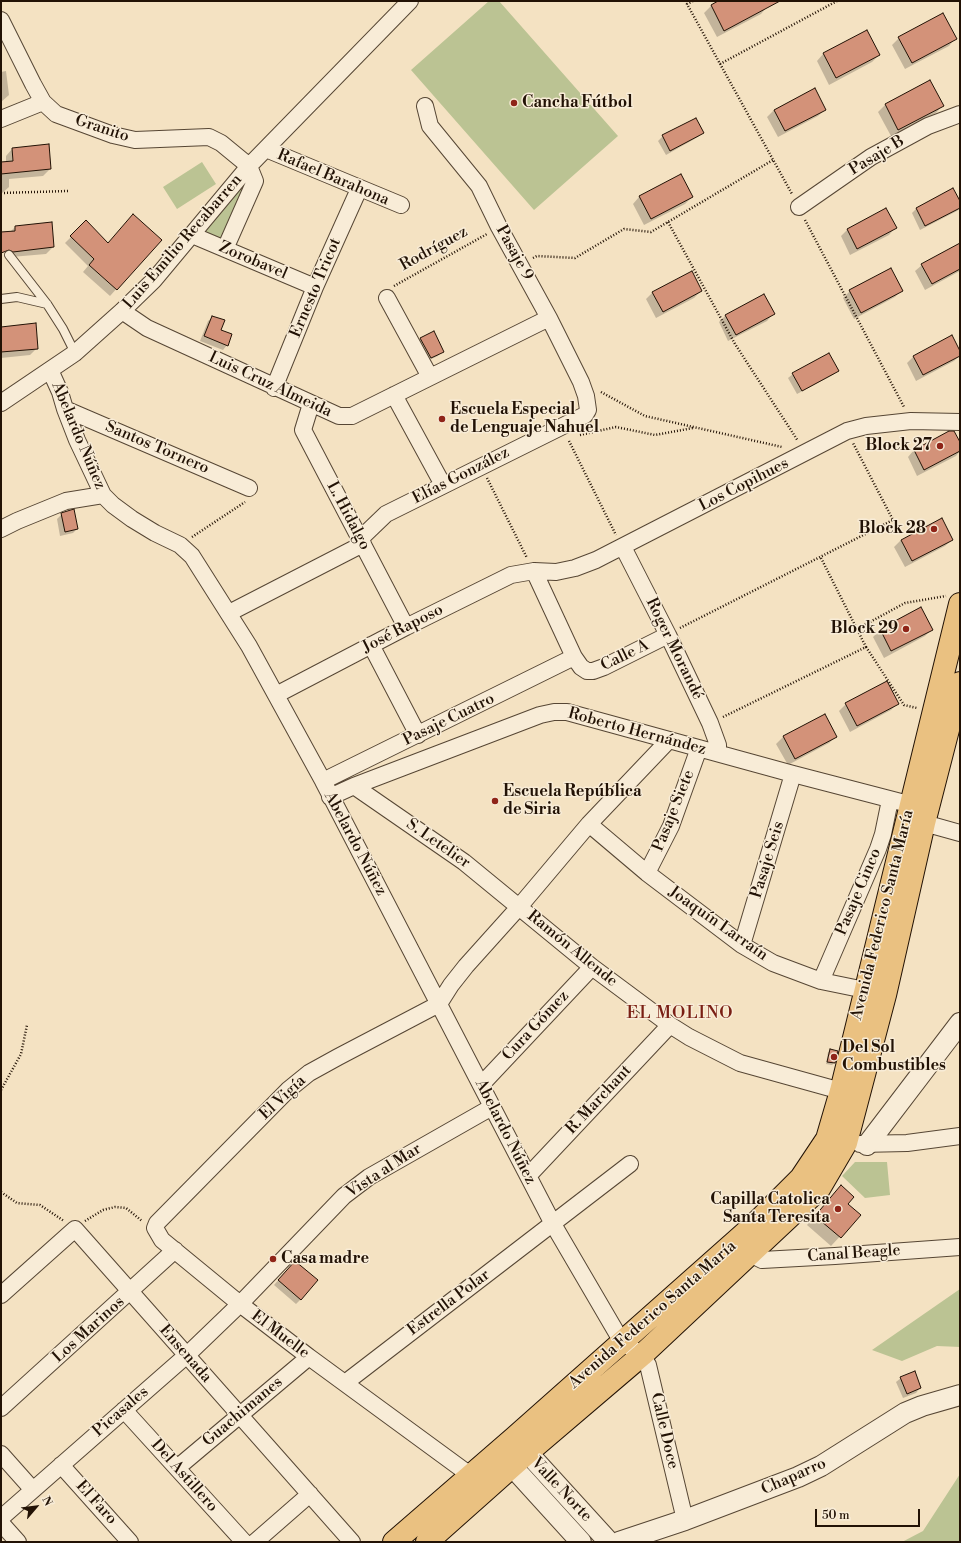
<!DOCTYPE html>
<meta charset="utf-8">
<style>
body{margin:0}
#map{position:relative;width:961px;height:1543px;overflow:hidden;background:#f4e2c2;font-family:"Libre Bodoni",serif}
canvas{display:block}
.frame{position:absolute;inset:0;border:2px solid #221205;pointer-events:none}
.north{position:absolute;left:16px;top:1487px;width:40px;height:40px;-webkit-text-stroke:3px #f8ecd7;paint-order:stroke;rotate:62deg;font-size:11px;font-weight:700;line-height:16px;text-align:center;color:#221205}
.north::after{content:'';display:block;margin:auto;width:14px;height:18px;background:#221205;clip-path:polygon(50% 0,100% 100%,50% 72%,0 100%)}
.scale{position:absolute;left:815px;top:1509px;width:105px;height:18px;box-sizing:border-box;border:2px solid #221205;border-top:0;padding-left:5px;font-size:12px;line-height:14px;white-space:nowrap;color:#221205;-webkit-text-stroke:3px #f8ecd7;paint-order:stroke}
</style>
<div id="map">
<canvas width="961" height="1543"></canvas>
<div class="frame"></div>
<div class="north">N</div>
<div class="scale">50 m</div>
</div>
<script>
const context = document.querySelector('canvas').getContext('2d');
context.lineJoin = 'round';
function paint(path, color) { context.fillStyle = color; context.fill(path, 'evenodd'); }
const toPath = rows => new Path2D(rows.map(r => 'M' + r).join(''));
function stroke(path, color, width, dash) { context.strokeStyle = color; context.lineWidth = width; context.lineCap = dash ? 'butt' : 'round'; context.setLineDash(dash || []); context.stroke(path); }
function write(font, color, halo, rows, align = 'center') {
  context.font = font + ' "Libre Bodoni",serif'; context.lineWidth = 3; context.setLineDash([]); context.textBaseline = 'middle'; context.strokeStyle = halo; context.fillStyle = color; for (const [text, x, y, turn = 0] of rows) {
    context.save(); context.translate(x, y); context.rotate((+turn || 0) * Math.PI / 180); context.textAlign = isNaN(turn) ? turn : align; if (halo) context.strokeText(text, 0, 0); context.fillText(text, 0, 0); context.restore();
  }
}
paint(toPath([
 [489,1,499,1,618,136,534,210,411,70],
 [202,162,216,184,177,209,163,187],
 [247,175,251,183,222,242,201,233],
 [855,1162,887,1162,890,1195,865,1198,842,1176],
 [960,1289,960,1347,937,1346,902,1361,872,1350],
 [960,1474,960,1542,902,1542,923,1531]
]), '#bbc393');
paint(toPath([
 [721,1,764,1,767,7,761,14,717,37,704,13,711,6],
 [867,32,879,55,872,62,829,85,817,61,823,54],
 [899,38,955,39,949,46,905,69,892,45],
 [6,71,9,95,1,102,1,72],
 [929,82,942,106,936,113,891,136,878,112,885,105],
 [814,89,825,110,818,116,778,137,767,117,774,110],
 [703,133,698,137,666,155,658,141,663,136],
 [12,149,50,169,43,176,9,179,9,187,1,194,1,163,6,163,6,156],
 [681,175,692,197,685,204,644,225,633,204,639,197],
 [952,189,960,203,960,208,957,211,920,230,912,213,916,209],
 [86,222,108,244,160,240,110,296,83,272,88,266,65,243],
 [51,223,53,247,46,254,11,257,8,234,15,227],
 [895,228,889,235,850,255,841,236,848,229],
 [960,244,960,271,925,290,915,271,922,265],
 [701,291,694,298,656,318,646,299,653,292],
 [850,291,901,291,895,297,854,319,843,298],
 [773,314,767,321,728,341,719,322,726,315],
 [213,317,227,345,223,350,200,341,208,321],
 [1,328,37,348,30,355,1,358],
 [433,333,442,351,438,356,427,361,416,343,420,339],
 [960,353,960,355,954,361,916,381,907,363,914,356],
 [838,371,833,375,797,394,788,378,793,374],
 [960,445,960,451,956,456,917,476,908,457,914,450],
 [62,514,77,529,73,533,60,536,57,519],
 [901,540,952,540,945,546,905,567,894,547],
 [921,609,932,629,925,636,884,658,873,637,880,630],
 [846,704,897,704,891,710,850,732,839,711],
 [824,715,836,737,829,743,788,765,776,744,783,737],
 [830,1051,837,1052,834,1063,832,1065,826,1064,828,1052],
 [832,1196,847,1204,860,1215,831,1246,807,1225],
 [291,1266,301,1299,296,1304,274,1285],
 [901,1378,920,1388,916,1393,903,1398,896,1382]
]), '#0003');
const building = toPath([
 [718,1,780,1,724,31,711,5,718,1],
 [943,13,957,39,912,63,898,37,943,13],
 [867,30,880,55,836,78,823,53,867,30],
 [930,80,944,106,898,130,885,104,930,80],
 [815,88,826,110,785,131,774,110,815,88],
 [696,118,704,133,670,151,662,135,696,118],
 [49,144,51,169,1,174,1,162,13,161,12,148,49,144],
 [681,174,693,197,651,219,639,196,681,174],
 [953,188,960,201,960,208,925,226,916,208,953,188],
 [886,208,897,228,857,249,847,229,886,208],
 [133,214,162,240,117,290,89,265,94,259,70,236,86,220,108,243,133,214],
 [52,222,54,247,13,252,9,250,1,253,1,232,15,231,15,226,52,222],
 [960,243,960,269,932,284,921,264,960,243],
 [891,268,903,291,861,313,849,290,891,268],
 [692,271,702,291,663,312,652,292,692,271],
 [764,294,775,314,736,335,725,315,764,294],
 [212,316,225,320,221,330,232,334,228,346,204,336,212,316],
 [36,323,38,349,1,352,1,327,36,323],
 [434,331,444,352,431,358,420,338,434,331],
 [952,335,960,351,960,356,923,375,913,356,952,335],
 [829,353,839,371,802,391,792,373,829,353],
 [949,431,954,431,960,442,960,451,924,470,914,450,949,431],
 [74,509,78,529,65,532,61,513,74,509],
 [942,518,953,540,912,561,901,540,942,518],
 [921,607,933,630,891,651,880,629,921,607],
 [887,681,899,704,857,726,845,703,887,681],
 [825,714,837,737,795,759,783,736,825,714],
 [830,1049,838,1051,835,1063,827,1062,830,1049],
 [841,1185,854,1197,848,1204,861,1215,841,1238,815,1216,841,1185],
 [295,1261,318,1280,301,1300,278,1280,295,1261],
 [915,1371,921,1388,907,1394,900,1377,915,1371]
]);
paint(building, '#d39279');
stroke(building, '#221205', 1);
const service = toPath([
 [9,255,47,304,63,329,75,353],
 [1,299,17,297,47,304]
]);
const minor = toPath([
 [1,20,33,84,43,102,56,114,113,135,135,140,209,137,221,143,249,166,255,181,225,249],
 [1,119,43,102],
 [266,149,401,205],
 [799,207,871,157,928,126,960,114],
 [192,235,315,287],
 [387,298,430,377],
 [122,311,147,328,339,416,352,416,549,318],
 [50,370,60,392,65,409,77,440,103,495,113,505,132,519,155,533,180,545,192,556,249,646,323,781,553,1224,622,1342,642,1355,648,1365,685,1520],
 [274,388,315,287,359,189],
 [394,395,443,485],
 [1,403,75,353,122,311,154,280,249,166,410,1],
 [311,404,303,430,406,627],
 [65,409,249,488],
 [1,529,17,521,66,501,103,495],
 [360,539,386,514,585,415,588,410,586,396,581,382,549,318,499,227,479,186,430,126,425,106],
 [623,547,668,635,710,723,718,745,718,753],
 [534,571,574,657,581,667,587,671,593,671,604,667,668,635],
 [229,613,363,544],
 [371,645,418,735],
 [276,695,406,627,511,575,534,571,556,572,575,568,596,560,847,431,866,426,911,421,960,422],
 [323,781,574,657],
 [354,786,464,862,592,967,670,1025,689,1037,740,1063,841,1091],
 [330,797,354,786,540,715,554,712,567,712,793,774,920,807],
 [924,823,960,833],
 [589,824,647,873,742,945,773,963,821,981,865,990],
 [647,873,671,826,699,748],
 [742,945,793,774],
 [821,981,878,849,883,834,890,800],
 [481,1085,592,967],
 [860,1144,907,1143,960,1136],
 [528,1176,670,1025],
 [750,1254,762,1260,835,1256,960,1247],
 [1,1295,75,1229,352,1542],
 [345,1383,630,1164],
 [1,1408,175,1250],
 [124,1410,244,1542],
 [1,1454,33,1490],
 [61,1465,130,1542],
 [177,1468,309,1357],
 [477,1483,470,1475,309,1357,240,1304,162,1240,155,1228,157,1223,288,1090,309,1073,338,1057,439,1004,451,985,466,966,519,907,589,824,669,740],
 [1,1518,187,1355,240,1304,344,1196,369,1177,492,1107],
 [1,1523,18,1542],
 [255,1542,310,1494]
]);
const tertiary = toPath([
 [867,1145,960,1023],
 [517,1441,609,1542],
 [501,1454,581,1542],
 [619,1542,685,1520,798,1477,821,1466,905,1413,922,1406,960,1395]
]);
const primary = toPath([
 [394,1542,514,1438,753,1226,801,1178,827,1139,841,1091,960,604],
 [427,1542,527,1453,642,1355,819,1189,846,1143,885,995,924,823,960,683]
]);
stroke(service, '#564634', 10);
stroke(minor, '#564634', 18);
stroke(tertiary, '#564634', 22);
stroke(primary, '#221205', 24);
stroke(toPath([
 [693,1,687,4,792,194],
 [720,64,837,1],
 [1,193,68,191],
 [805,220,904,407],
 [668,222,735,344,798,441],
 [533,258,537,256,575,258,624,229,651,232,773,160],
 [394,286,487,234],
 [601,392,645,416,782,447],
 [580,435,616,427,655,435,693,428],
 [569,441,616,535],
 [487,478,527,558],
 [192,537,245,502],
 [680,628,893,520,853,443],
 [857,629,905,603,946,596],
 [866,647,904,705,917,708],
 [723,717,866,647,820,556],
 [1,1090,21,1054,27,1025],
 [1,1192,17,1203,40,1205,64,1221],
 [85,1221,103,1210,115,1207,126,1208,142,1221]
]), '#221205', 2.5, [1, 2]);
stroke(service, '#f8ecd7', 8);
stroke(minor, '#f8ecd7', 16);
stroke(tertiary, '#f8ecd7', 20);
stroke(primary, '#eac181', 22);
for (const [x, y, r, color] of [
 [514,103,4,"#8f2418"],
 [442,419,4,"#8f2418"],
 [940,446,4,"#8f2418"],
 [934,529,4,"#8f2418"],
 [906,629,4,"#8f2418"],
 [495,801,4,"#8f2418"],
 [834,1057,4,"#8f2418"],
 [838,1209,4,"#8f2418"],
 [273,1259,4,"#8f2418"]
]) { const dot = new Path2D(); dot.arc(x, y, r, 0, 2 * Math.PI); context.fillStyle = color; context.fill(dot); stroke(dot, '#f8ecd7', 1.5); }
write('bold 16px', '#221205', '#f8ecd7', [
 ["Cancha Fútbol",522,103],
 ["Escuela Especial",450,410],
 ["de Lenguaje Nahuel",450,428],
 ["Block 27",932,446,"right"],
 ["Block 28",926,529,"right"],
 ["Block 29",898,629,"right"],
 ["Escuela República",503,792],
 ["de Siria",503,810],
 ["Del Sol",842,1048],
 ["Combustibles",842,1066],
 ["Capilla Catolica",830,1200,"right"],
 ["Santa Teresita",830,1218,"right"],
 ["Casa madre",281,1259]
], 'left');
write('16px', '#221205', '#f8ecd7', [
 ["Granito",102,129,18],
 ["Pasaje B",877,156,-31],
 ["Rafael Barahona",333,178,23],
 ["Luis Emilio Recabarren",183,242,-49],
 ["Rodríguez",434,249,-29],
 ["Pasaje 9",514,253,61],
 ["Zorobavel",253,261,23],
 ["Ernesto Tricot",316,288,-67],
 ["Luis Cruz Almeida",270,385,25],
 ["Abelardo Núñez",78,436,67],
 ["Santos Tornero",157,448,23],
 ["Elías González",461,476,-27],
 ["Los Copihues",744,485,-27],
 ["L. Hidalgo",348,516,62],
 ["José Raposo",403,629,-27],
 ["Roger Morandé",674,649,64],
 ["Calle A",625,656,-26],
 ["Pasaje Cuatro",449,720,-26],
 ["Roberto Hernández",637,732,15],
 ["Pasaje Siete",674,811,-68],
 ["Abelardo Núñez",355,844,62],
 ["S. Letelier",438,844,35],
 ["Pasaje Seis",768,860,-73],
 ["Pasaje Cinco",859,892,-67],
 ["Avenida Federico Santa María",883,915,-76],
 ["Joaquín Larraín",718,924,35],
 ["Ramón Allende",572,949,39],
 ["Cura Gómez",536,1026,-47],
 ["El Vigía",283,1098,-43],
 ["R. Marchant",599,1100,-47],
 ["Abelardo Núñez",505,1132,63],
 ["Vista al Mar",384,1171,-33],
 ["Canal Beagle",854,1254,-4],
 ["Estrella Polar",449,1303,-37],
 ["Avenida Federico Santa María",653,1315,-41],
 ["Los Marinos",89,1330,-42],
 ["El Muelle",280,1335,37],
 ["Ensenada",185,1354,49],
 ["Picasales",121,1412,-41],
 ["Guachimanes",243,1412,-40],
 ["Calle Doce",664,1431,77],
 ["Del Astillero",184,1476,48],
 ["Chaparro",794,1477,-24],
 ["Valle Norte",561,1490,47],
 ["El Faro",96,1503,48]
]);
context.letterSpacing = '1px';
write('17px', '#7a1f14', '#f8ecd7', [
 ["EL MOLINO",680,1014]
]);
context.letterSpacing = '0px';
</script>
